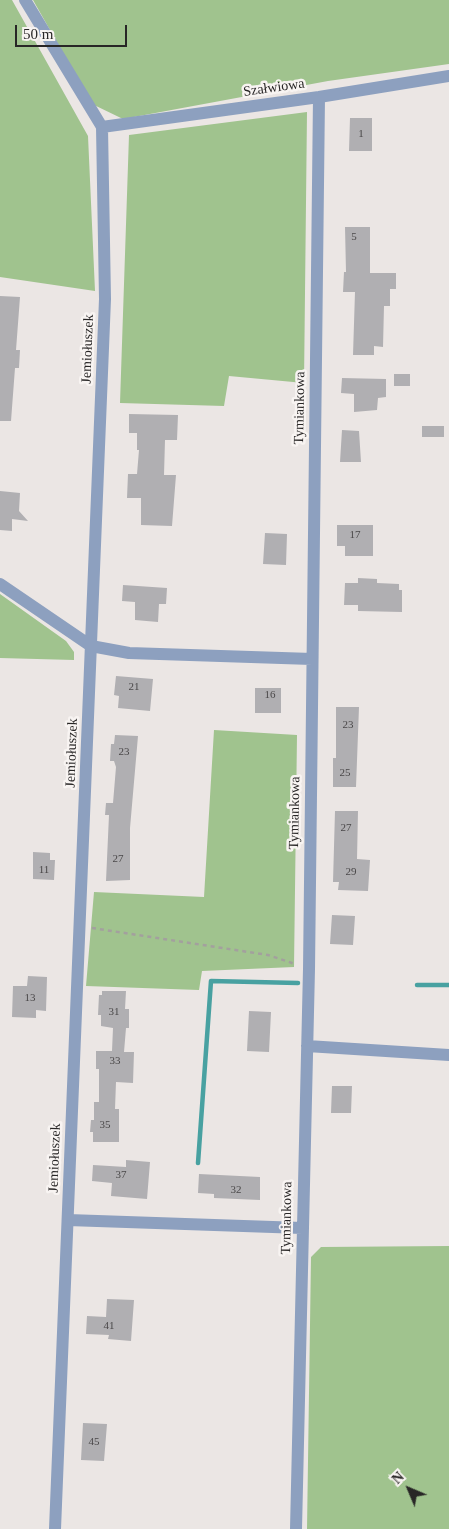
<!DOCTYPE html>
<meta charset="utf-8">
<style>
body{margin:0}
#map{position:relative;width:449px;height:1529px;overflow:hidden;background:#ebe6e4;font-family:Georgia,serif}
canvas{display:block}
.north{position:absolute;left:384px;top:1464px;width:50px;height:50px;-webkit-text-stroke:4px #f8f4f2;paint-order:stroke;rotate:315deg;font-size:14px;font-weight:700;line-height:20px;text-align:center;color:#282626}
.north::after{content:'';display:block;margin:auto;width:18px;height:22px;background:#282626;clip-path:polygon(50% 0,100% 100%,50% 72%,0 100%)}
.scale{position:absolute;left:15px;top:25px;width:112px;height:22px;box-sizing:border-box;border:2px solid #282626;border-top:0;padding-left:6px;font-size:15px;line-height:18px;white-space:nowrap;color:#282626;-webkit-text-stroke:4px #f8f4f2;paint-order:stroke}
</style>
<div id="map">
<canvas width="449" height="1529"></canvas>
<div class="north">N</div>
<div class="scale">50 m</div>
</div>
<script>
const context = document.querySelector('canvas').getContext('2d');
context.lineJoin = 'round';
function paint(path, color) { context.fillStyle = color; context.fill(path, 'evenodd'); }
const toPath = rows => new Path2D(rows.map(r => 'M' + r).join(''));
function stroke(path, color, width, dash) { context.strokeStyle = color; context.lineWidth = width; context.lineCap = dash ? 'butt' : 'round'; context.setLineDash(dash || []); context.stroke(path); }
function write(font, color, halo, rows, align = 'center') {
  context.font = font + ' Georgia,serif'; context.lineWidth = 5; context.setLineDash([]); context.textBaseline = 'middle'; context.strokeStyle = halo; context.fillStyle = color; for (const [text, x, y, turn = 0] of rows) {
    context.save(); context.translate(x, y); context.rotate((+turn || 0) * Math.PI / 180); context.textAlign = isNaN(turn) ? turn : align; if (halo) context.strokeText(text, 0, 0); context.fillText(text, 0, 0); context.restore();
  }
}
paint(toPath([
 [0,0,12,0,88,136,95,291,0,277],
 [33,0,449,0,449,64,328,81,123,119,92,104],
 [307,112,304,383,229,376,224,406,120,403,129,135],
 [0,594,66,641,74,652,74,660,0,658],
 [214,730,297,735,294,967,202,971,199,990,86,986,94,892,204,897],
 [449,1246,449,1529,307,1529,311,1257,321,1247]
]), '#a0c38e');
stroke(toPath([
 [417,985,449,985],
 [198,1163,211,981,298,983]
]), '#48a1a1', 4.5);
paint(toPath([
 [350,118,372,118,372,151,349,151],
 [345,227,370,227,370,273,396,273,396,289,390,289,390,306,384,306,383,347,374,346,374,355,353,355,355,292,343,292,344,272,346,272],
 [0,296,20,297,16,350,20,350,19,368,15,368,11,421,0,421],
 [394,374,410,374,410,386,394,386],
 [342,378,386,379,386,397,378,398,377,410,354,412,354,394,341,393],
 [129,414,178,415,177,440,165,440,164,475,176,475,172,526,141,525,141,498,127,498,128,474,137,474,139,450,137,450,137,433,129,433],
 [422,426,444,426,444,437,422,437],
 [342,430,359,431,361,462,340,462],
 [0,491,20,493,19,511,28,521,12,519,12,531,0,530],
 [337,525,373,525,373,556,345,556,345,546,337,546],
 [265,533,287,534,286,565,263,564],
 [358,578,377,579,377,583,399,584,399,590,402,590,402,612,358,611,358,605,344,605,345,583,358,583],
 [123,585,167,588,166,604,159,604,158,622,135,620,135,602,122,601],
 [116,676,153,679,150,711,118,708,119,696,114,695],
 [255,688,281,688,281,713,255,713],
 [336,707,359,707,356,787,333,787,333,758,336,758],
 [115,735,138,736,130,828,130,880,106,881,109,815,105,815,106,803,113,803,116,767,114,761,110,761,111,744,114,744],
 [335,811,358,811,357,859,370,860,368,891,338,890,339,882,333,882],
 [33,852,50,853,50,860,55,860,54,880,33,879],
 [332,915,355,916,353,945,330,944],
 [28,976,47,977,46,1011,36,1010,36,1018,12,1017,13,986,27,986],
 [102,991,126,991,125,1009,129,1009,129,1028,126,1028,124,1052,134,1052,133,1083,116,1082,115,1109,119,1109,119,1142,93,1142,93,1132,90,1132,91,1120,94,1120,94,1102,99,1102,99,1069,96,1069,96,1051,112,1051,113,1028,101,1026,101,1015,98,1015,99,995,102,995],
 [249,1011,271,1012,269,1052,247,1051],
 [332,1086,352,1086,351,1113,331,1113],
 [126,1160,150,1162,147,1199,111,1196,112,1183,92,1181,93,1165,126,1167],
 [199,1174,260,1177,260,1200,214,1198,214,1194,198,1193],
 [107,1299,134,1300,131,1341,108,1339,109,1335,86,1334,87,1316,106,1317],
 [83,1423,107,1424,104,1461,81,1460]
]), '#b0afb2');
stroke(toPath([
 [92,928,268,955,295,964]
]), '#a3a09e', 2.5, [4, 4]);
stroke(toPath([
 [25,0,102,127,105,299,55,1529],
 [102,127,319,97,449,76],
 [0,584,91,646,129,653,312,659],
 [307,1046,449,1055],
 [68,1220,302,1228],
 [296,1529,309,969,319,97]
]), '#8da0bf', 12);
write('11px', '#4a4849', null, [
 ["1",361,134],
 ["5",354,237],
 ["17",355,535],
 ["21",134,687],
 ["16",270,695],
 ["23",348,725],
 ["23",124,752],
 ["25",345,773],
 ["27",346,828],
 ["27",118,859],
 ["11",44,870],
 ["29",351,872],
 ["13",30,998],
 ["31",114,1012],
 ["33",115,1061],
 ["35",105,1125],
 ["37",121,1175],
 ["32",236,1190],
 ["41",109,1326],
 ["45",94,1442]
]);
write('14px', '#282626', '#f8f4f2', [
 ["Szałwiowa",274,88,-8],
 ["Jemiołuszek",88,349,-88],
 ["Tymiankowa",300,408,-89],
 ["Jemiołuszek",72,753,-88],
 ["Tymiankowa",295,813,-89],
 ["Jemiołuszek",55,1158,-88],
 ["Tymiankowa",287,1218,-89]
]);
</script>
